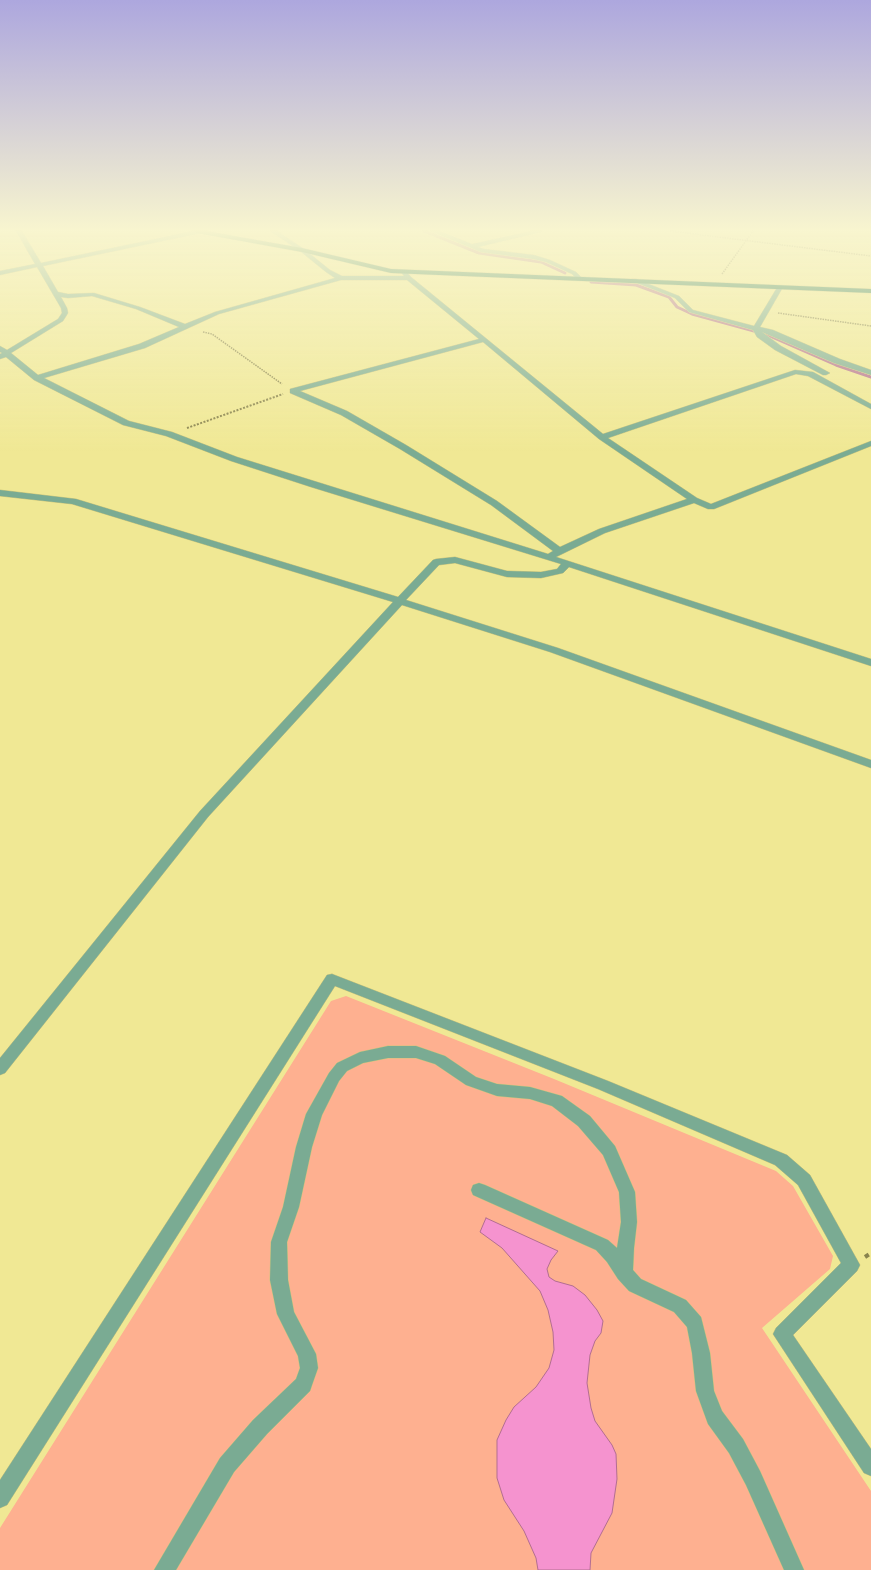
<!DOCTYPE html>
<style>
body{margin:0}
canvas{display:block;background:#f0e894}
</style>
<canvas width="871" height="1570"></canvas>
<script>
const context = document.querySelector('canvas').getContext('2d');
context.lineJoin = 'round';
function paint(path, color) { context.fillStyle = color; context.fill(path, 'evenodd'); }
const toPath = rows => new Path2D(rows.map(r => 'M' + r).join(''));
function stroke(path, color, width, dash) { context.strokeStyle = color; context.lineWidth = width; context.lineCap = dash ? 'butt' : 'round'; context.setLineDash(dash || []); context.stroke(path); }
paint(toPath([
 [346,996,554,1079,776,1171,793,1186,833,1256,830,1269,762,1328,871,1491,871,1570,0,1570,0,1528,331,1001]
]), '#feb090');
const water = toPath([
 [486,1218,558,1251,551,1260,547,1269,549,1277,555,1281,573,1286,585,1295,597,1310,603,1321,601,1333,595,1341,590,1355,587,1383,591,1408,595,1421,612,1445,616,1454,617,1479,612,1513,591,1553,590,1570,538,1570,536,1558,524,1531,504,1500,497,1478,497,1440,506,1420,514,1407,536,1387,549,1368,554,1350,553,1332,548,1310,540,1291,502,1248,480,1232,486,1218]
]);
paint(water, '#f593cf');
stroke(water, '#b36e91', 1);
stroke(toPath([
 [424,231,479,253,541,262,565,273],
 [591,282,636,285,669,297,677,307,692,314,765,334,836,365,871,377]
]), '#b36e91', 3);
const minor = toPath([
 [16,231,22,231,41,263,193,231,204,231,201,233,43,266,58,292,68,294,94,293,140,307,185,324,215,312,335,278,326,272,300,251,270,231,277,231,304,249,330,270,342,276,404,276,401,272,406,271,411,277,603,434,795,370,813,372,871,404,871,409,808,376,796,374,608,438,697,498,711,504,871,441,871,446,714,509,708,509,694,503,605,533,556,557,871,659,871,666,569,567,563,573,541,578,507,577,455,563,439,565,406,600,558,648,871,760,871,768,550,652,402,605,208,817,5,1073,0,1075,0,1058,200,811,393,602,72,504,0,496,0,490,76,499,398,597,433,560,436,559,455,557,507,571,541,572,557,569,561,564,311,487,231,461,166,436,123,425,34,380,6,357,0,359,0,354,2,353,0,352,0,346,7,350,58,319,62,313,61,308,37,267,0,275,0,271,35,264,16,231],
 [341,280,407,280,479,339,290,389,290,393,341,415,400,449,491,505,553,551,548,554,237,457,172,432,129,421,44,378,145,348,219,314,341,280],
 [92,296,136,309,179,327,139,344,38,375,11,353,63,321,68,313,67,308,61,297,68,298,92,296],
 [483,342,599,439,687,499,599,529,560,547,497,501,406,445,347,411,300,391,483,342],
 [431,231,439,231,472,244,532,231,542,231,541,232,478,247,484,249,534,255,550,260,576,272,582,278,577,279,572,274,546,262,533,259,481,252,431,231],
 [632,279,636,279,679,296,693,310,754,326,778,286,782,286,783,287,760,327,773,330,840,359,871,370,871,375,834,363,762,332,781,346,830,373,826,375,823,375,775,350,757,337,753,330,689,312,675,298,632,281,632,279],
 [332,974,608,1081,787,1155,810,1175,860,1265,857,1271,793,1335,871,1449,871,1476,864,1473,773,1334,776,1328,841,1263,798,1185,775,1165,598,1089,335,986,7,1505,0,1508,0,1480,327,975,332,974],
 [388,1046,416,1046,445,1056,476,1077,497,1084,530,1087,562,1096,590,1116,615,1146,635,1192,637,1222,634,1248,633,1270,641,1279,686,1300,701,1317,710,1353,714,1391,722,1411,743,1439,760,1471,804,1570,784,1570,746,1485,729,1453,708,1424,696,1391,692,1353,687,1327,674,1312,629,1291,618,1279,607,1262,596,1250,473,1195,471,1190,473,1185,479,1183,485,1185,608,1240,617,1248,621,1222,619,1192,603,1155,578,1126,552,1106,530,1099,497,1096,466,1085,435,1064,416,1058,388,1058,363,1063,347,1071,339,1081,322,1115,312,1147,299,1207,287,1242,288,1280,294,1312,316,1354,318,1368,312,1385,310,1391,267,1434,234,1472,176,1570,154,1570,220,1458,253,1420,296,1379,300,1368,298,1356,277,1314,270,1280,271,1242,283,1207,296,1147,306,1114,329,1073,337,1063,360,1052,388,1046]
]);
const major = toPath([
 [194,231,206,231,302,248,391,269,871,289,871,293,391,273,302,252,197,233,194,231]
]);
stroke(minor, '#cec77c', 1);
stroke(major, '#cec77c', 1);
stroke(toPath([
 [670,231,871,256],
 [722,274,753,231],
 [778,313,871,326],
 [203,332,212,334,282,384]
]), '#89834d', 1.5, [1.5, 1]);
stroke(toPath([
 [187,428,283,394]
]), '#89834d', 2, [2, 1.5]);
stroke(toPath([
 [865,1257,871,1253]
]), '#89834d', 4, [4.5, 3]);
paint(minor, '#7aab93');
paint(major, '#217455');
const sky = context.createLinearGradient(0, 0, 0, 451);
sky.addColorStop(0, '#ada7de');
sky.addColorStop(0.51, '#f8f5cf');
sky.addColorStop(1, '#f8f5cf00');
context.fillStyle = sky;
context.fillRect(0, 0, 871, 451);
</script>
